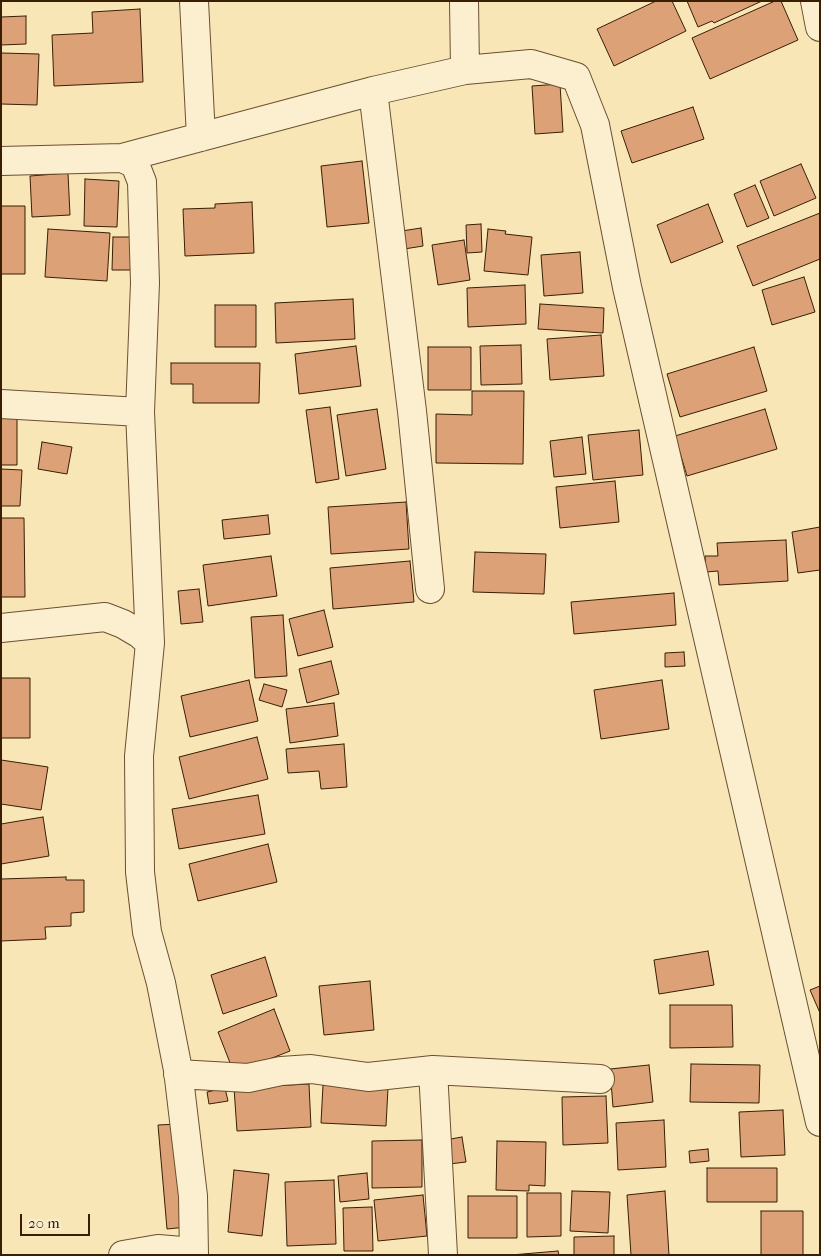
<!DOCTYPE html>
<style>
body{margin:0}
#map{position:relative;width:821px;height:1256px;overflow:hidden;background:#f9e6b7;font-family:"IM FELL French Canon",serif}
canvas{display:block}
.frame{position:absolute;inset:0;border:2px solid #391e03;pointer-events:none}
.scale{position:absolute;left:20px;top:1214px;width:70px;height:22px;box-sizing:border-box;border:2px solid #391e03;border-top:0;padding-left:6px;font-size:15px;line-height:18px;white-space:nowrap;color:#391e03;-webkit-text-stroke:4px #fbefd0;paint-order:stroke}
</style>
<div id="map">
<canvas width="821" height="1256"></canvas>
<div class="frame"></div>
<div class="scale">20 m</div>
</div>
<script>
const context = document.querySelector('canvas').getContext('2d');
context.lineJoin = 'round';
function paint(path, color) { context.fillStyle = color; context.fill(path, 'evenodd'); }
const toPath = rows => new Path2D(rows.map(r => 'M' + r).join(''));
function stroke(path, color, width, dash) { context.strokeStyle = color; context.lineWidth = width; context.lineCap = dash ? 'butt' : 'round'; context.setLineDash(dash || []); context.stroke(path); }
const building = toPath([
 [656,1,672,1,686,31,614,66,597,29,656,1],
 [687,1,762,1,714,23,712,21,698,27,687,1],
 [775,1,781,1,798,40,710,79,692,38,775,1],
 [140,9,143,82,54,86,52,35,93,33,92,12,140,9],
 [26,16,26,44,1,45,1,17,26,16],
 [1,53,39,54,37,105,1,104,1,53],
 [560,84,563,132,535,134,532,86,560,84],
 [693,107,704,139,632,163,621,131,693,107],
 [362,161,369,223,327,227,321,166,362,161],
 [801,164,816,198,774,216,760,181,801,164],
 [68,173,70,215,32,217,30,176,68,173],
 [85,179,119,181,117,227,84,226,85,179],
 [755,185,769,218,747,227,734,194,755,185],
 [252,202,254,253,185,256,183,209,215,208,215,204,252,202],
 [708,204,723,242,671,263,657,225,708,204],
 [1,206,25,206,25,274,1,274,1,206],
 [820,213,820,259,753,286,737,246,820,213],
 [481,224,482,252,467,253,466,225,481,224],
 [421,228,423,246,398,250,395,232,421,228],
 [48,229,110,233,107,281,45,277,48,229],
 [488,229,506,231,505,234,532,237,528,275,484,271,488,229],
 [113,237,133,237,133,270,112,270,113,237],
 [464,240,470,280,438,285,432,245,464,240],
 [580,252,583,293,544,296,541,255,580,252],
 [804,277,815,312,772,325,762,290,804,277],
 [525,285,526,324,468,327,467,288,525,285],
 [353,299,355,339,276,343,275,303,353,299],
 [540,304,604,308,603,333,538,329,540,304],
 [215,305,256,305,256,347,215,347,215,305],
 [601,335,604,376,550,380,547,339,601,335],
 [521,345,522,384,481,385,480,346,521,345],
 [356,346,361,386,299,394,295,354,356,346],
 [428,347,471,347,471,390,428,390,428,347],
 [754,347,767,391,680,417,667,374,754,347],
 [171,363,260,363,259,403,193,403,193,384,171,384,171,363],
 [472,391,524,391,523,464,436,463,436,414,472,415,472,391],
 [17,407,17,465,1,465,1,408,17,407],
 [330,407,339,479,316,483,306,410,330,407],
 [377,409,386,469,346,476,337,415,377,409],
 [765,409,777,449,687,476,675,436,765,409],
 [639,430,643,475,593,480,588,435,639,430],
 [582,437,586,474,554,477,550,441,582,437],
 [42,442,72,447,67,474,38,469,42,442],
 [1,469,22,470,20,506,1,506,1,469],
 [615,481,619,522,560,528,556,487,615,481],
 [406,502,409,549,331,554,328,507,406,502],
 [268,515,270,534,224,539,222,520,268,515],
 [1,518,24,518,25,597,1,597,1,518],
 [820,527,820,570,798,573,792,532,820,527],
 [786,540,788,581,719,585,718,571,706,572,705,556,718,556,717,543,786,540],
 [475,552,546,554,544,594,473,592,475,552],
 [271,556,277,596,208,606,203,565,271,556],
 [410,561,414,602,333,609,330,568,410,561],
 [199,589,203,622,181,624,178,591,199,589],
 [674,593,676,625,574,634,571,602,674,593],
 [324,610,333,647,298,656,289,619,324,610],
 [283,615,287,676,255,678,251,617,283,615],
 [684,652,685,666,665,667,665,653,684,652],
 [331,661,339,694,307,703,299,669,331,661],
 [1,678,30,678,30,738,1,738,1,678],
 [249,680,258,721,190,737,181,696,249,680],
 [662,680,669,729,601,739,594,690,662,680],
 [264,684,287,690,282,707,259,700,264,684],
 [334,703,338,736,290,743,286,709,334,703],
 [257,737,268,779,189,799,179,757,257,737],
 [344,744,347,787,321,789,319,771,288,773,286,749,344,744],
 [1,760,48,767,41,810,1,804,1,760],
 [258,795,265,834,179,849,172,809,258,795],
 [43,817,49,856,1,864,1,824,43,817],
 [268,844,277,882,198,901,189,864,268,844],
 [66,877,66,880,84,880,84,912,71,913,71,926,45,927,46,939,1,941,1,879,66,877],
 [708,951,714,985,659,994,654,960,708,951],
 [265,957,277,996,223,1014,211,975,265,957],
 [370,981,374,1030,324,1035,319,986,370,981],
 [820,986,820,1013,810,990,820,986],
 [670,1005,732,1005,733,1047,670,1048,670,1005],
 [274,1009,290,1051,234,1073,218,1032,274,1009],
 [691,1064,760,1065,759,1103,690,1102,691,1064],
 [649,1065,653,1102,613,1107,610,1069,649,1065],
 [309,1084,311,1127,237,1131,234,1088,309,1084],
 [323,1085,388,1088,386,1126,321,1123,323,1085],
 [225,1088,228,1101,209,1104,207,1092,225,1088],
 [606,1096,608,1143,563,1145,562,1097,606,1096],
 [783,1110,785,1155,741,1157,739,1112,783,1110],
 [664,1120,666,1167,618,1170,616,1123,664,1120],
 [178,1124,187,1227,167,1229,158,1125,178,1124],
 [462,1137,466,1162,449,1164,445,1140,462,1137],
 [422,1140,422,1187,372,1188,372,1141,422,1140],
 [497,1141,546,1142,545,1186,529,1185,529,1191,496,1190,497,1141],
 [708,1149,709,1161,690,1163,689,1151,708,1149],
 [707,1168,777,1168,777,1202,707,1202,707,1168],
 [234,1170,269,1174,262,1236,228,1232,234,1170],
 [367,1173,369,1199,340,1202,338,1176,367,1173],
 [334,1180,336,1244,287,1246,285,1182,334,1180],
 [572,1191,610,1192,608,1233,570,1231,572,1191],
 [665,1191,669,1255,631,1255,627,1195,665,1191],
 [527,1193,561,1193,561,1236,527,1237,527,1193],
 [423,1195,427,1236,378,1241,374,1200,423,1195],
 [468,1196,517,1196,517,1238,468,1238,468,1196],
 [372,1207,373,1251,344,1251,343,1208,372,1207],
 [761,1211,803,1211,803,1255,761,1255,761,1211],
 [614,1236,614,1255,574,1255,574,1237,614,1236],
 [558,1251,559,1255,511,1255,558,1251]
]);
paint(building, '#dca176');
stroke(building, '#391e03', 1);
const minor = toPath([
 [194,1,201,137],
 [464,1,465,70],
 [815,1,820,27],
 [373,91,412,411,430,589],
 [122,158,373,91,465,70,531,64,576,77,595,125,627,287,820,1122],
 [1,161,122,158,135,164,142,182,145,283,140,412,150,643,139,756,140,872,147,932,161,983,178,1070,193,1196,194,1255],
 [1,404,140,412],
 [1,628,105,617,123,624,140,634,150,643],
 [433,1070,443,1255],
 [178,1074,248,1078,281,1071,311,1069,368,1077,433,1070,600,1079],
 [123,1255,158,1249,194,1252]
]);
stroke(minor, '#695030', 30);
stroke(minor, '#fbefd0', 28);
</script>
